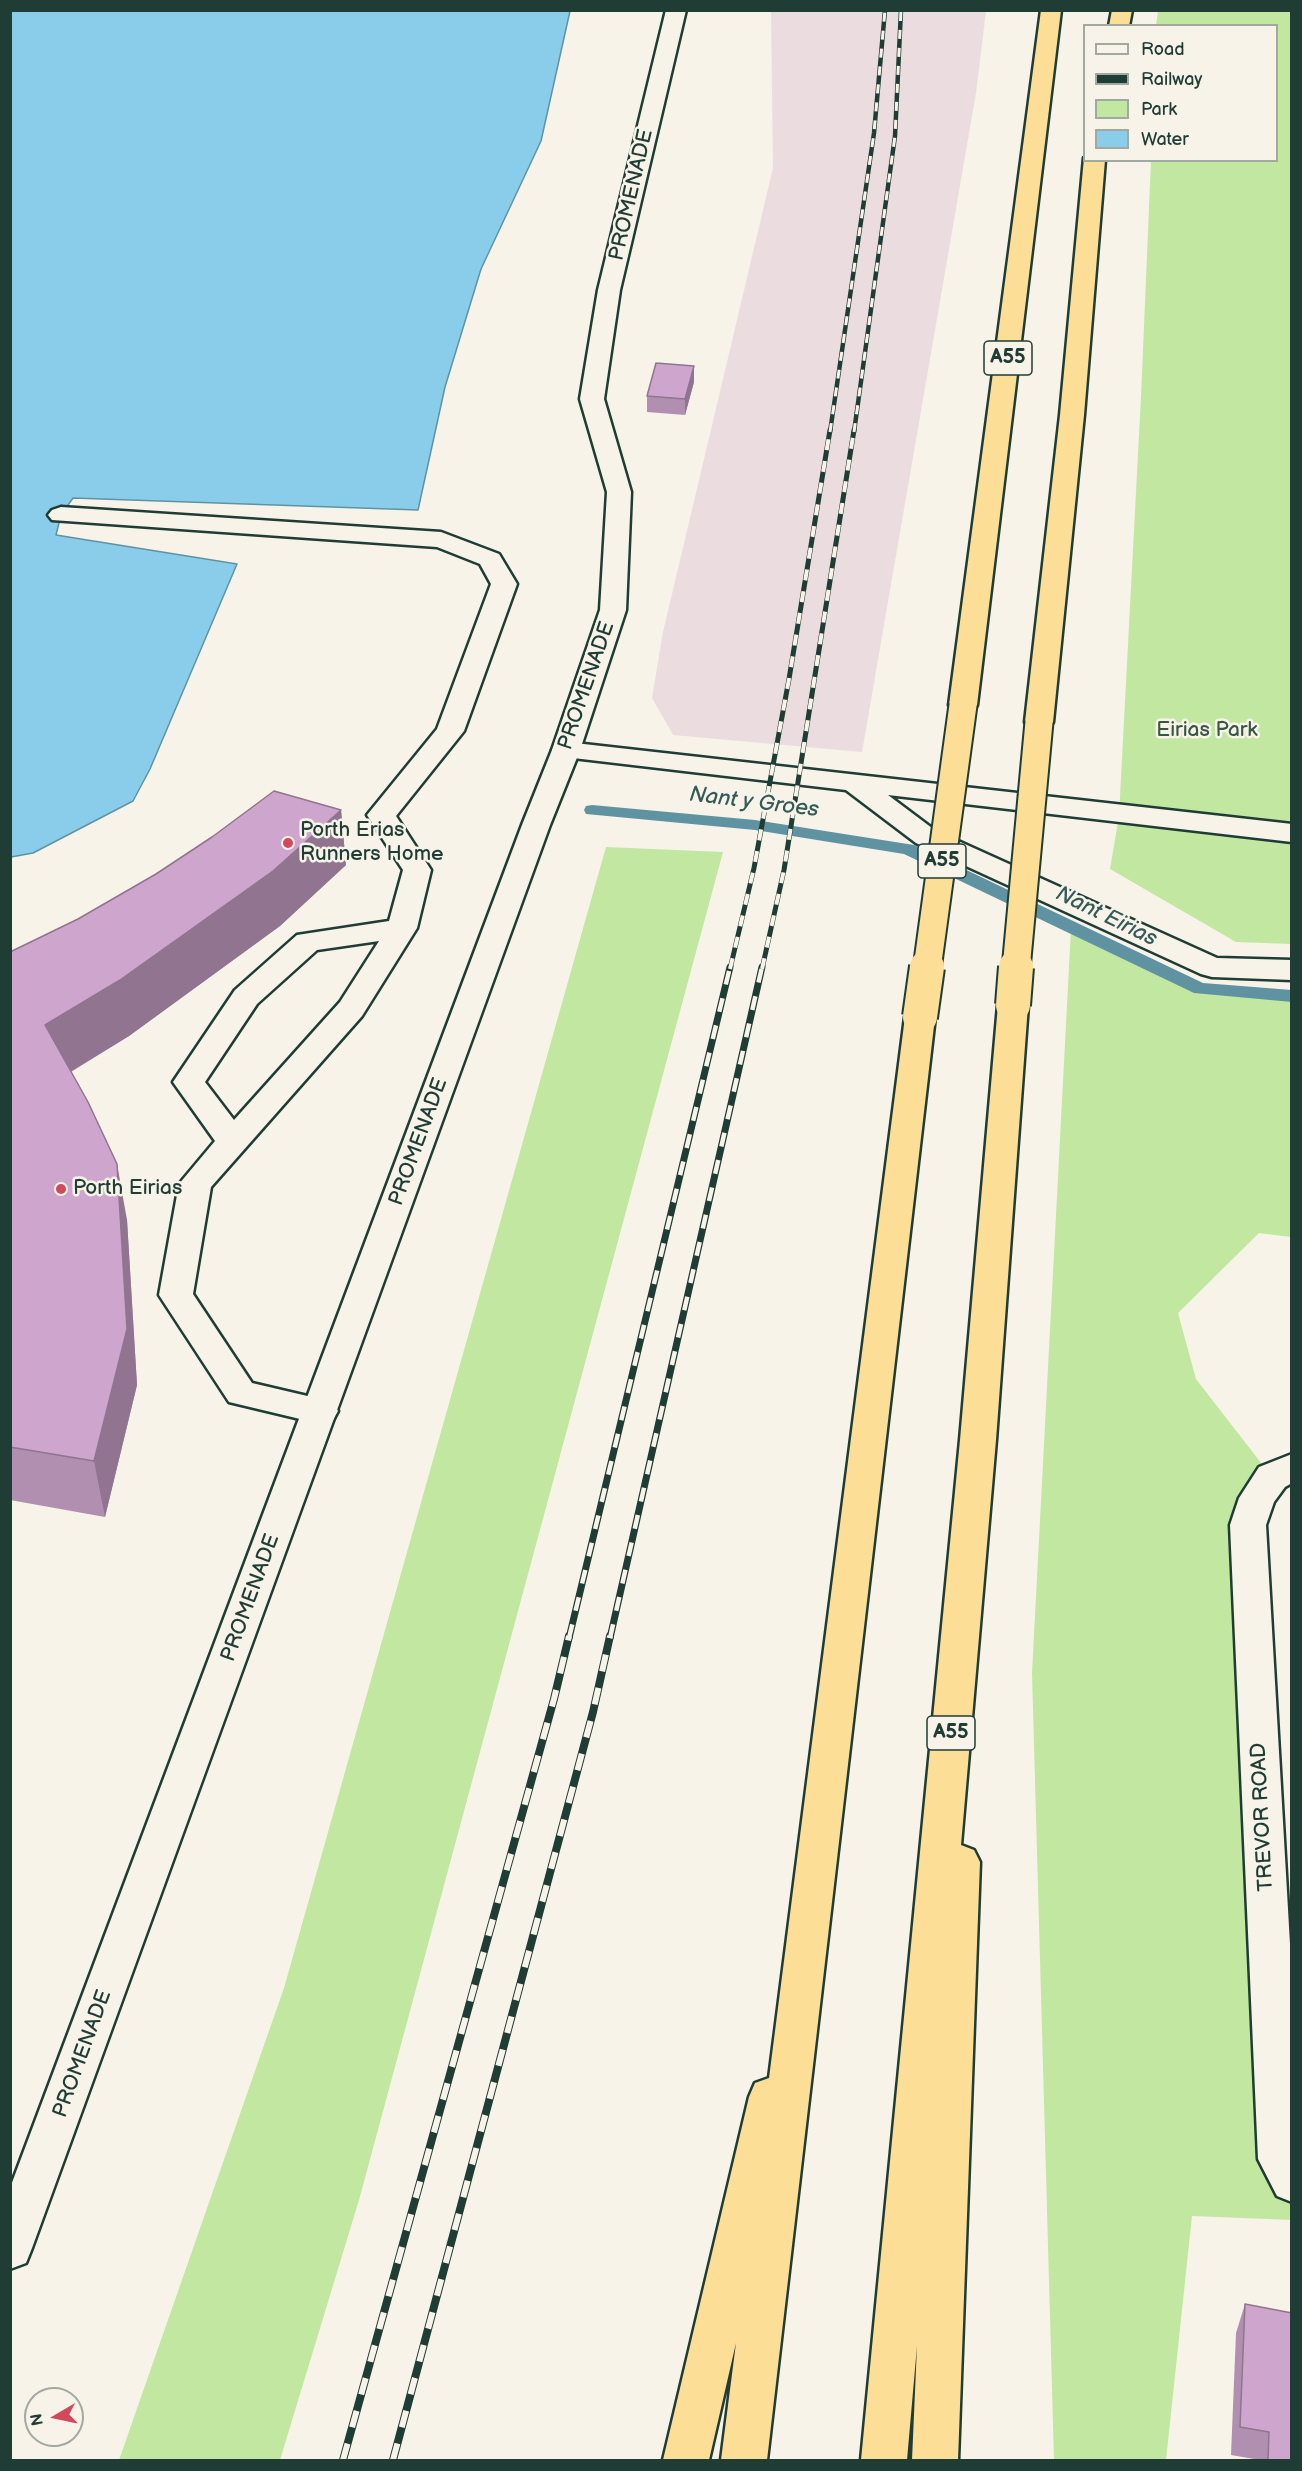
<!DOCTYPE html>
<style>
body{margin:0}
#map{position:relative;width:1302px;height:2471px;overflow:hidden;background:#f7f3e8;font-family:"Balsamiq Sans",sans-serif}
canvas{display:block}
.frame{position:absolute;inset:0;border:12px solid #1f3d34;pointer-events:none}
.legend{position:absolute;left:1083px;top:24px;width:195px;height:138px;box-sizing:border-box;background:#f7f3e8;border:2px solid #a1aaa0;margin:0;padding:8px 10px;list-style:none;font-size:18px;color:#1f3d34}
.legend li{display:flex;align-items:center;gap:12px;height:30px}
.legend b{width:30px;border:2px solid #a1aaa0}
.north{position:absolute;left:24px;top:2387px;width:60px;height:60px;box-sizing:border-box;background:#f7f3e8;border:2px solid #a1aaa0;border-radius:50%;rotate:261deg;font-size:16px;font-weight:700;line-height:24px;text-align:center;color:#1f3d34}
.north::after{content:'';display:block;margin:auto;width:21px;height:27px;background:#d1495b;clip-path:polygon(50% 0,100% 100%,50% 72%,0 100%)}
</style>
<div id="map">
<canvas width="1302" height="2471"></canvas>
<div class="frame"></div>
<ul class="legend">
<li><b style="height:8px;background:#f7f3e8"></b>Road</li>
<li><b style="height:8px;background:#1f3d34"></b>Railway</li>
<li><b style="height:16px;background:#c2e7a1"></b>Park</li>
<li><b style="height:16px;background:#8acdeb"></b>Water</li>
</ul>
<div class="north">N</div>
</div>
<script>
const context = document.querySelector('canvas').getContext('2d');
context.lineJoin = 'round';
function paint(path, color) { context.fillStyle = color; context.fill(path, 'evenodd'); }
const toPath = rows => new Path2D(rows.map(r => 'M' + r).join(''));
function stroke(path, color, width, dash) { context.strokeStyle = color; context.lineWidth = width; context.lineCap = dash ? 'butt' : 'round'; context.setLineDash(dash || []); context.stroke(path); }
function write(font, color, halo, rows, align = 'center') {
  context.font = font + ' "Balsamiq Sans",sans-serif'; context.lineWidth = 5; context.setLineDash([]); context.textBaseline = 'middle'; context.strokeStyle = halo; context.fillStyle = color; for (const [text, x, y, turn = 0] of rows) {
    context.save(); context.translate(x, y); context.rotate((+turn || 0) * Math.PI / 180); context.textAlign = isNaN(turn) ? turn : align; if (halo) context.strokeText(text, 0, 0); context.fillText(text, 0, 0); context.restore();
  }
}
paint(toPath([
 [771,11,986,11,976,93,862,752,673,735,652,698,663,632,773,168]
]), '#ebdce0');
paint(toPath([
 [1158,11,1291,11,1291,944,1236,942,1110,869,1119,816,1141,397,1151,161,1276,160,1276,26,1156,25],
 [606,847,723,852,359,2200,280,2460,119,2460,284,1988],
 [1071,929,1200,989,1291,996,1291,1237,1259,1233,1178,1313,1196,1379,1272,1477,1257,1498,1291,2182,1292,2220,1192,2216,1166,2460,1054,2460,1032,1673]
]), '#c2e7a1');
const water = toPath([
 [11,11,570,11,541,141,481,269,445,387,418,510,73,498,61,515,56,535,237,564,150,769,133,801,33,853,11,857,11,11]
]);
paint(water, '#8acdeb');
stroke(water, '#5f93a2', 1.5);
paint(toPath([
 [592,805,755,820,914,845,1203,983,1292,990,1292,1002,1194,993,904,854,755,830,586,814,584,810,586,806,592,805]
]), '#5f93a2');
const lane = toPath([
 [61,507,441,532,499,554,517,584,464,731,396,816,431,870,417,928,362,1016,211,1187,193,1294,252,1383,333,1402,338,1411,333,1420,321,1424,229,1402,159,1295,179,1184,215,1141,173,1082,235,990,297,935,389,921,403,870,367,815,437,729,491,584,480,564,437,547,52,520,48,515,52,510,61,507],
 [379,941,340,1002,234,1120,205,1082,257,1004,317,950,379,941]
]);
const street = toPath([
 [566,742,1292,824,1292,842,888,795,936,831,1217,958,1292,960,1292,980,1212,977,1201,974,916,843,846,790,556,756,552,750,556,744,566,742],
 [1292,1454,1292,1483,1285,1487,1274,1502,1266,1525,1292,1979,1292,2202,1277,2196,1258,2159,1230,1525,1239,1498,1259,1467,1292,1454]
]);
const secondary = toPath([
 [666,10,686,10,620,290,604,399,631,492,626,610,580,750,550,825,32,2248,26,2263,10,2269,10,2188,522,825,552,750,600,610,607,492,580,399,598,290,666,10]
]);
const highway = toPath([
 [1041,10,1061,10,977,705,973,711,963,713,953,711,949,705,1041,10],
 [1112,10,1132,10,1129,26,1109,26,1112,10],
 [1084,158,1084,160,1105,160,1084,415,1053,722,1049,728,1039,730,1029,728,1025,722,1060,415,1084,158],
 [1013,995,1024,998,1028,1005,996,1440,961,1845,974,1850,980,1862,958,2460,912,2460,917,2346,907,2460,861,2460,960,1440,998,1005,1002,998,1013,995],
 [920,1007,931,1010,935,1017,767,2460,721,2460,736,2343,709,2460,663,2460,749,2097,755,2083,769,2078,905,1017,909,1010,920,1007]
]);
stroke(lane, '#1f3d34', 5);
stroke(street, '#1f3d34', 5);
stroke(secondary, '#1f3d34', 5);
stroke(highway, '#1f3d34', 5);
paint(lane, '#f7f3e8');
paint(street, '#f7f3e8');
paint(secondary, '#f7f3e8');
paint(highway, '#fdde96');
const railFar3 = toPath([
 [830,432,874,133,885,10],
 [854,432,895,136,901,10]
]);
const railFar2 = toPath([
 [730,969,754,868,789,679,830,430],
 [762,969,784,870,854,430]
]);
const railFar1 = toPath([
 [569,1638,730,967],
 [610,1638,762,967]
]);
const rail = toPath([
 [343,2460,554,1699,569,1636],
 [393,2460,593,1712,610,1636]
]);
stroke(railFar3, '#1f3d34', 4.5);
stroke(railFar2, '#1f3d34', 5);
stroke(railFar1, '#1f3d34', 7);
stroke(rail, '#1f3d34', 8);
stroke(railFar3, '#f7f3e8', 3, [9]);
stroke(railFar2, '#f7f3e8', 4, [11]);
stroke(railFar1, '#f7f3e8', 4.5, [14]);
stroke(rail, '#f7f3e8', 6, [17]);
const highwayBridgeFar1 = toPath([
 [927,969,963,705],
 [1016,969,1039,722]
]);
const highwayBridge = toPath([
 [1013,1005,1016,967],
 [920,1017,927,967]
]);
stroke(highwayBridgeFar1, '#1f3d34', 31, []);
stroke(highwayBridge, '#1f3d34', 38, []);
stroke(highwayBridgeFar1, '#fdde96', 27);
stroke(highwayBridge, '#fdde96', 34);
paint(toPath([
 [694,382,685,415,647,412,647,396],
 [341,810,346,865,280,926,129,1036,71,1072,127,1220,137,1385,105,1517,10,1500,10,952],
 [1245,2304,1292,2460,1260,2460,1231,2455,1236,2333]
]), '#b18fb0');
paint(toPath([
 [694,366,694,382,685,415,685,399],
 [341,810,346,865,280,926,129,1036,55,1081,45,1025],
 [117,1164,127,1220,137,1385,105,1517,94,1461]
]), '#907490');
const building = toPath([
 [656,363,694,366,685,399,647,396,656,363],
 [274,791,341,810,273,871,120,980,45,1025,88,1102,117,1164,127,1329,94,1461,10,1447,10,952,78,919,156,874,212,837,274,791],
 [1245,2304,1292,2313,1292,2460,1268,2460,1269,2432,1240,2427,1245,2304]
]);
paint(building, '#cea6cd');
stroke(building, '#907490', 1.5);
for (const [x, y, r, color] of [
 [288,843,6,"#d1495b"],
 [61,1189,6,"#d1495b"]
]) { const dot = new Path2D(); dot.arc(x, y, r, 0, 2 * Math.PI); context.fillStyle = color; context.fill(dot); stroke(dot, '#f7f3e8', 2); }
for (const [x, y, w] of [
 [1008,358,48],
 [942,861,48],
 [951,1733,48]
]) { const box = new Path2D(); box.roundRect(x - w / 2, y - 17, w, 34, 4.5); context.fillStyle = '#f7f3e8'; context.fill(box); stroke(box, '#1f3d34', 1.5); }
write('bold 20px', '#1f3d34', null, [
 ["A55",1008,358],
 ["A55",942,861],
 ["A55",951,1733]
]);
write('21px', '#1f3d34', '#f7f3e8', [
 ["PROMENADE",632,195,-77],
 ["PROMENADE",587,686,-71],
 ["PROMENADE",419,1142,-70],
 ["PROMENADE",251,1598,-70],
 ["TREVOR ROAD",1263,1817,-93],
 ["PROMENADE",83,2054,-70]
]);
write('21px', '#375644', '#f7f3e8', [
 ["Eirias Park",1207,731]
]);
write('21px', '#1f3d34', '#f7f3e8', [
 ["Porth Erias",300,831],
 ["Runners Home",300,855],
 ["Porth Eirias",73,1189]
], 'left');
write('italic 22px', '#345a59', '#f7f3e8', [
 ["Nant y Groes",754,803,7],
 ["Nant Eirias",1106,917,26]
]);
</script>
